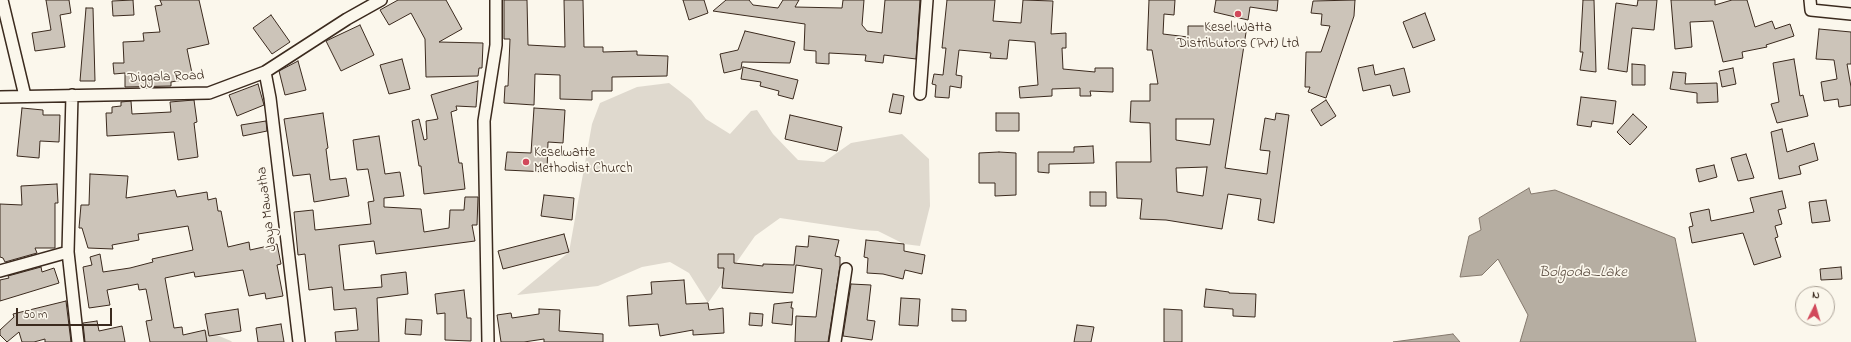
<!DOCTYPE html>
<style>
body{margin:0}
#map{position:relative;width:1851px;height:342px;overflow:hidden;background:#fbf7ec;font-family:"Indie Flower",sans-serif}
canvas{display:block}
.north{position:absolute;left:1795px;top:286px;width:40px;height:40px;box-sizing:border-box;background:#fbf7ec;border:1px solid #aea59a;border-radius:50%;rotate:5deg;font-size:11px;font-weight:700;line-height:16px;text-align:center;color:#3b2a1e}
.north::after{content:'';display:block;margin:auto;width:14px;height:18px;background:#d1495b;clip-path:polygon(50% 0,100% 100%,50% 72%,0 100%)}
.scale{position:absolute;left:16px;top:308px;width:96px;height:18px;box-sizing:border-box;border:2px solid #3b2a1e;border-top:0;padding-left:5px;font-size:12px;line-height:14px;white-space:nowrap;color:#3b2a1e;-webkit-text-stroke:3px #fbf7ec;paint-order:stroke}
</style>
<div id="map">
<canvas width="1851" height="342"></canvas>
<div class="north">N</div>
<div class="scale">50 m</div>
</div>
<script>
const context = document.querySelector('canvas').getContext('2d');
context.lineJoin = 'round';
function paint(path, color) { context.fillStyle = color; context.fill(path, 'evenodd'); }
const toPath = rows => new Path2D(rows.map(r => 'M' + r).join(''));
function stroke(path, color, width, dash) { context.strokeStyle = color; context.lineWidth = width; context.lineCap = dash ? 'butt' : 'round'; context.setLineDash(dash || []); context.stroke(path); }
function write(font, color, halo, rows, align = 'center') {
  context.font = font + ' "Indie Flower",sans-serif'; context.lineWidth = 3.5; context.setLineDash([]); context.textBaseline = 'middle'; context.strokeStyle = halo; context.fillStyle = color; for (const [text, x, y, turn = 0] of rows) {
    context.save(); context.translate(x, y); context.rotate((+turn || 0) * Math.PI / 180); context.textAlign = isNaN(turn) ? turn : align; if (halo) context.strokeText(text, 0, 0); context.fillText(text, 0, 0); context.restore();
  }
}
paint(toPath([
 [669,83,691,100,706,119,730,134,751,111,757,110,773,134,798,160,824,162,851,143,902,134,929,159,930,206,920,246,904,244,878,231,861,230,780,218,755,236,708,303,689,273,670,262,642,267,598,286,517,295,569,252,592,124,600,103,637,87],
 [205,330,231,341,232,342,204,342]
]), '#dfd9ce');
const water = toPath([
 [1529,188,1531,194,1555,190,1675,238,1696,342,1520,342,1528,315,1498,259,1482,275,1460,277,1469,236,1481,230,1479,218,1529,188],
 [1453,334,1460,342,1393,342,1453,334]
]);
paint(water, '#b6aea2');
stroke(water, '#85796d', 1);
const building = toPath([
 [46,0,69,0,71,13,60,15,65,47,35,51,32,33,51,30,46,0],
 [133,0,134,15,113,16,112,1,133,0],
 [160,0,199,0,209,44,187,49,193,78,171,82,171,86,125,87,125,73,114,74,113,63,124,63,123,42,144,41,143,33,160,32,155,6,162,5,160,0],
 [398,0,446,0,462,29,439,42,483,43,482,68,479,68,478,76,426,77,425,39,411,13,389,25,380,10,398,0],
 [504,0,527,0,528,45,565,47,564,0,583,0,584,47,603,47,603,52,637,51,637,55,668,56,667,76,612,77,612,91,592,91,592,100,560,99,560,75,535,74,534,105,504,103,505,86,508,86,510,39,504,39,504,0],
 [683,0,704,0,708,13,689,20,683,0],
 [726,0,749,0,753,5,778,8,783,0,799,0,795,7,842,8,843,0,864,0,862,25,867,31,882,33,885,0,920,0,916,59,884,55,883,63,865,61,866,55,829,53,829,64,816,63,816,51,804,50,805,24,713,11,726,0],
 [947,0,995,0,993,21,1021,23,1023,0,1053,1,1051,34,1066,33,1066,48,1062,48,1063,69,1095,72,1095,68,1113,68,1113,92,1090,91,1091,96,1080,96,1080,88,1052,89,1052,96,1020,98,1019,87,1038,85,1035,42,1009,40,1007,59,990,58,991,53,959,50,956,75,962,76,961,88,950,86,949,98,935,97,936,85,932,84,934,74,943,75,946,48,942,48,947,0],
 [1149,0,1175,0,1174,15,1164,14,1163,34,1188,37,1188,26,1247,26,1225,168,1267,174,1270,151,1260,150,1265,118,1275,120,1276,113,1289,115,1274,223,1258,220,1261,199,1228,194,1222,229,1166,220,1140,219,1142,199,1117,198,1116,162,1151,162,1150,123,1130,122,1131,101,1150,101,1150,84,1158,84,1152,50,1147,50,1149,0],
 [1176,119,1214,119,1210,145,1176,140,1176,119],
 [1207,167,1203,196,1177,192,1176,168,1207,167],
 [1216,0,1278,0,1277,11,1250,7,1248,20,1214,12,1216,0],
 [1355,0,1354,16,1326,98,1308,92,1310,87,1305,87,1306,52,1321,52,1330,26,1321,25,1322,14,1311,13,1313,1,1355,0],
 [1583,0,1594,0,1596,72,1580,70,1583,52,1580,52,1583,0],
 [1638,0,1657,0,1654,30,1632,28,1627,72,1608,69,1616,3,1637,6,1638,0],
 [1671,0,1715,0,1715,5,1732,0,1747,0,1755,27,1772,21,1775,29,1790,24,1794,36,1766,45,1767,47,1742,52,1743,58,1723,62,1713,21,1690,22,1692,47,1675,49,1671,0],
 [86,8,93,8,95,81,80,81,86,8],
 [1425,13,1435,40,1413,48,1403,22,1425,13],
 [271,15,290,42,272,54,253,28,271,15],
 [360,25,374,55,341,71,326,41,360,25],
 [1819,29,1851,32,1851,64,1847,64,1851,87,1851,105,1839,107,1838,99,1824,101,1821,82,1837,79,1834,60,1816,59,1819,29],
 [745,31,795,42,790,63,742,62,741,69,724,73,720,54,738,50,745,31],
 [402,59,410,89,389,94,380,65,402,59],
 [1794,59,1800,96,1803,95,1808,116,1777,123,1771,104,1779,102,1773,63,1794,59],
 [298,61,306,90,285,95,279,71,298,61],
 [1632,64,1645,65,1645,85,1632,85,1632,64],
 [1373,65,1375,75,1404,68,1410,92,1393,96,1390,85,1363,91,1358,68,1373,65],
 [743,67,798,80,793,99,778,95,779,91,760,86,761,82,741,79,743,67],
 [1733,68,1736,84,1722,87,1719,71,1733,68],
 [1673,72,1686,73,1685,84,1717,83,1718,102,1697,103,1697,93,1670,89,1673,72],
 [478,81,476,107,456,106,457,110,451,112,459,163,462,163,465,189,424,194,421,166,419,166,412,121,419,119,424,140,427,139,426,121,438,119,431,95,478,81],
 [258,84,264,105,237,116,229,95,258,84],
 [893,94,904,96,901,114,889,112,893,94],
 [1581,97,1616,101,1613,124,1592,121,1591,127,1577,125,1581,97],
 [194,100,197,122,194,123,198,157,178,160,174,132,107,136,106,113,112,113,112,107,121,106,121,102,131,101,132,114,171,112,170,102,194,100],
 [1326,100,1336,116,1321,126,1311,110,1326,100],
 [22,108,43,110,43,115,60,115,59,142,40,141,39,158,17,156,22,108],
 [534,108,565,110,563,143,548,142,547,172,505,170,507,152,531,153,534,108],
 [323,113,328,148,326,149,330,180,346,178,349,196,314,202,310,174,293,176,284,119,323,113],
 [996,113,1019,113,1019,131,996,131,996,113],
 [1633,114,1647,127,1630,145,1617,132,1633,114],
 [790,115,842,127,837,151,785,139,790,115],
 [266,121,267,131,243,136,241,125,266,121],
 [1782,129,1787,152,1814,143,1818,160,1799,166,1801,174,1779,179,1771,132,1782,129],
 [379,136,385,174,400,172,404,196,384,198,384,207,421,209,424,232,449,228,450,210,464,210,465,197,478,197,477,225,472,225,475,241,376,254,374,241,339,245,344,290,382,287,381,275,406,272,408,294,377,298,379,342,336,342,335,332,358,330,356,308,334,310,332,287,309,290,305,254,298,255,294,212,313,210,315,230,371,224,368,202,374,201,368,169,357,170,353,140,379,136],
 [1093,146,1094,163,1049,164,1049,173,1038,172,1038,152,1074,152,1074,147,1093,146],
 [999,152,1016,153,1016,195,995,196,995,183,979,183,979,153,999,152],
 [1746,154,1754,178,1738,181,1731,158,1746,154],
 [1714,165,1717,177,1699,182,1696,169,1714,165],
 [90,174,128,176,126,198,175,190,177,197,207,192,208,200,216,198,218,211,221,211,228,247,249,242,250,250,277,244,281,264,277,265,283,296,266,299,265,293,249,296,243,270,195,277,194,272,165,278,174,328,182,327,183,335,205,330,207,342,150,342,146,321,152,320,146,289,139,290,138,284,107,290,110,305,89,308,83,267,92,265,90,257,100,254,103,272,130,268,153,262,152,259,193,250,188,226,138,234,139,240,112,245,113,249,88,248,82,228,79,228,81,205,89,205,90,174],
 [57,184,58,203,55,203,55,248,35,248,37,253,5,262,3,258,0,257,0,204,22,205,21,186,57,184],
 [1782,191,1786,208,1778,210,1782,224,1775,226,1778,237,1775,238,1781,257,1754,265,1743,233,1692,243,1689,227,1693,226,1690,213,1709,209,1711,221,1754,212,1750,198,1782,191],
 [1090,192,1106,192,1106,206,1090,206,1090,192],
 [544,195,574,198,572,220,541,216,544,195],
 [1826,200,1830,221,1812,223,1809,202,1826,200],
 [564,234,569,252,503,269,498,251,564,234],
 [809,236,839,240,835,256,840,257,840,266,828,342,795,342,796,316,816,317,822,269,796,265,793,293,722,288,724,268,718,268,718,254,734,254,734,263,763,266,763,264,794,265,796,246,808,247,809,236],
 [866,240,904,244,904,251,925,255,922,274,905,270,903,279,883,274,867,273,868,258,864,257,866,240],
 [41,267,42,272,54,268,59,283,0,301,0,280,9,278,8,276,41,267],
 [1841,267,1842,279,1821,280,1820,269,1841,267],
 [684,280,686,304,708,303,709,310,723,308,724,333,693,335,693,330,660,336,658,324,629,326,627,296,652,294,651,282,684,280],
 [851,284,871,285,867,320,875,321,872,340,843,336,851,284],
 [1206,289,1229,292,1229,293,1256,294,1255,317,1233,316,1233,309,1204,307,1206,289],
 [464,290,467,318,471,318,471,341,445,340,445,313,437,314,435,294,464,290],
 [901,298,920,299,918,326,899,325,901,298],
 [66,301,71,342,45,342,45,339,34,342,22,342,19,332,7,342,0,335,0,330,14,317,13,314,66,301],
 [792,302,791,308,793,308,792,325,772,323,774,304,792,302],
 [238,309,241,331,209,336,205,314,238,309],
 [539,309,560,310,559,331,603,334,603,342,544,342,544,339,524,342,501,342,497,315,511,313,512,318,539,314,539,309],
 [952,309,966,310,966,321,952,321,952,309],
 [1164,309,1182,310,1182,342,1164,342,1164,309],
 [750,313,763,314,762,326,749,325,750,313],
 [406,319,422,320,421,335,405,334,406,319],
 [97,321,99,331,122,326,125,342,85,342,83,323,97,321],
 [281,324,284,342,258,342,256,328,281,324],
 [1077,325,1094,327,1091,342,1074,342,1077,325]
]);
paint(building, '#ccc4b9');
stroke(building, '#3b2a1e', 1);
const minor = toPath([
 [2,0,25,96],
 [1810,0,1811,10,1851,14],
 [265,72,270,98,299,342],
 [920,94,927,0],
 [72,95,68,252,78,342],
 [0,97,209,93,265,72,347,19,381,0],
 [0,271,68,252],
 [488,342,484,121,496,45,496,0],
 [835,342,846,269]
]);
stroke(minor, '#3b2a1e', 14);
stroke(minor, '#fbf7ec', 11);
for (const [x, y, r, color] of [
 [1238,14,4,"#d1495b"],
 [526,162,4,"#d1495b"]
]) { const dot = new Path2D(); dot.arc(x, y, r, 0, 2 * Math.PI); context.fillStyle = color; context.fill(dot); stroke(dot, '#fbf7ec', 1.5); }
write('14px', '#3b2a1e', '#fbf7ec', [
 ["Kesel Watta",1238,29],
 ["Distributors (Pvt) Ltd",1238,45],
 ["Keselwatte",534,154,"left"],
 ["Methodist Church",534,170,"left"]
]);
write('14px', '#3b2a1e', '#fbf7ec', [
 ["Diggala Road",166,78,-2],
 ["Jaya Mawatha",268,209,-97]
]);
write('italic 15px', '#605246', '#fbf7ec', [
 ["Bolgoda_Lake",1583,274]
]);
</script>
